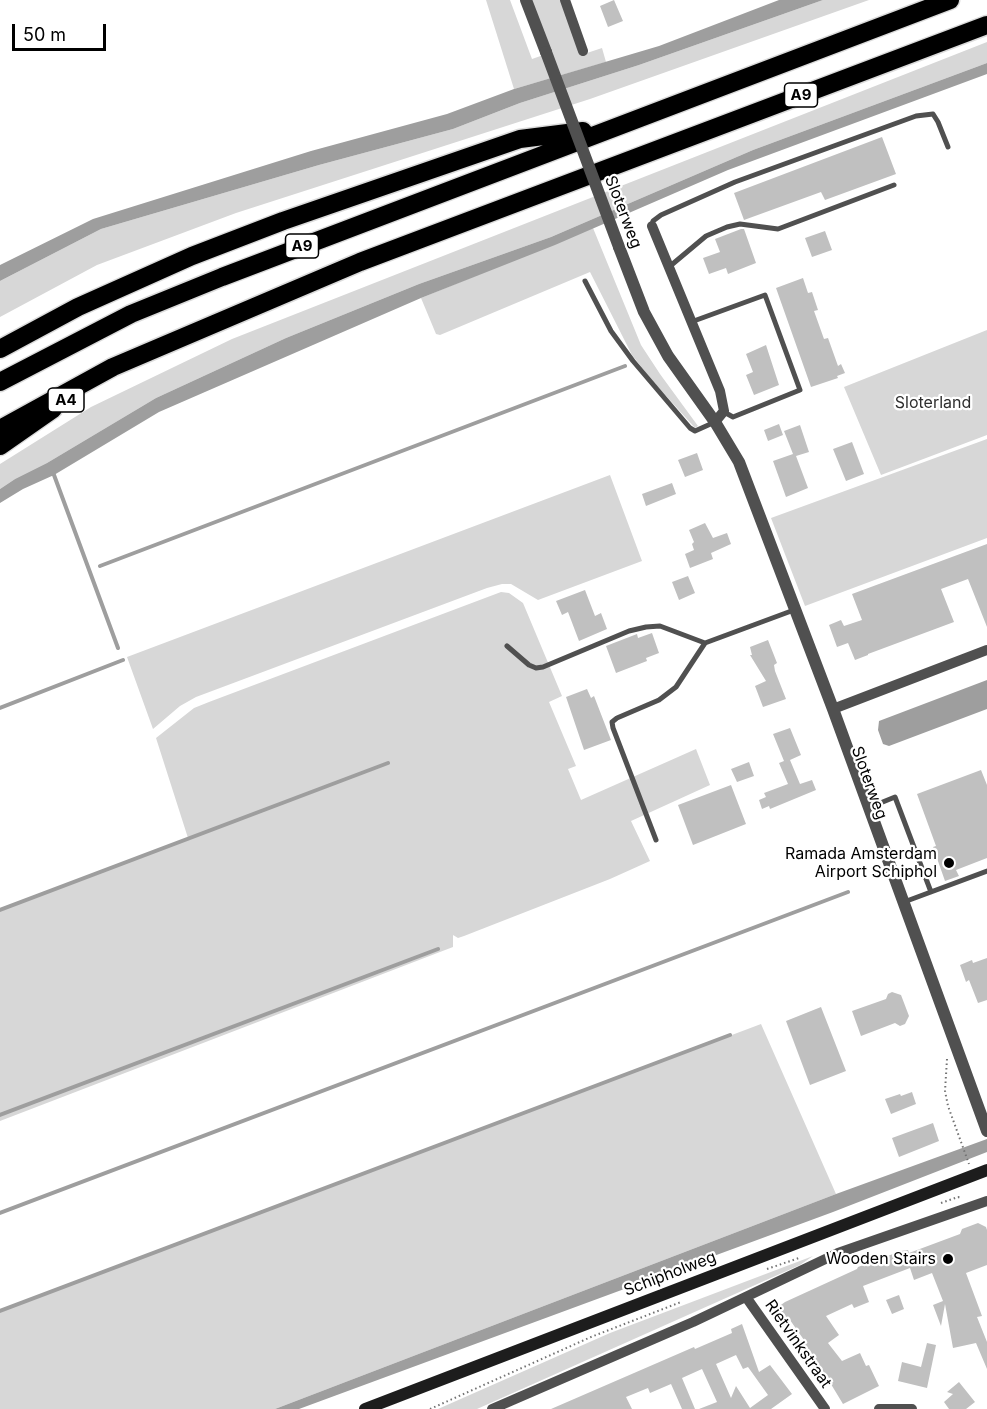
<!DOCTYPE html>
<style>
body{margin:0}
#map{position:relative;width:987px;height:1409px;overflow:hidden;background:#fff;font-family:Inter,sans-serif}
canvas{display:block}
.scale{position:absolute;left:12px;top:24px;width:94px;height:27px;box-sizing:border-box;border:3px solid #000;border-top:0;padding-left:8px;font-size:18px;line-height:21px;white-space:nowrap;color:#000;-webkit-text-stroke:4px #fff;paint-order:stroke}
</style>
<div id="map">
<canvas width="987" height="1409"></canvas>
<div class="scale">50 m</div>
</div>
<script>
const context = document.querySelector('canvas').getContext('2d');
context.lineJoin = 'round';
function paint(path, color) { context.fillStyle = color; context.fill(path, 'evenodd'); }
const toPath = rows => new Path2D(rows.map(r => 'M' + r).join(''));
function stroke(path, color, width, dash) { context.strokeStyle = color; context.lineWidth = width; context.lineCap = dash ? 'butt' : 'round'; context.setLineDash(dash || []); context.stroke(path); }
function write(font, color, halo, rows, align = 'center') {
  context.font = font + ' Inter,sans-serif'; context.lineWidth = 4.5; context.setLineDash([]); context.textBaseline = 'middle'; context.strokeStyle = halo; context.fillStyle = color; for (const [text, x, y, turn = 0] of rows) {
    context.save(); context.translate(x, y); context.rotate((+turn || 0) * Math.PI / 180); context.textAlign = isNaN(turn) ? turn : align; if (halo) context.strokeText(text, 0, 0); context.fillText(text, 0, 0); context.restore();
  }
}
paint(toPath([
 [486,0,510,0,532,59,552,52,530,0,561,0,581,55,602,48,606,62,514,89],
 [823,0,869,0,590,99,236,213,97,265,0,317,0,281,101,229,319,165,453,129,520,103,639,65],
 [987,42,987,63,753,150,551,237,419,284,286,338,156,398,47,463,15,479,0,489,0,464,91,407,232,339],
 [593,228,641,345,660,374,698,426,695,428,650,378,632,355,590,272,440,335,436,334,421,298],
 [987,330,987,435,881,475,844,387],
 [987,439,987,538,805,606,771,518],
 [610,475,642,561,538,600,511,584,502,584,487,588,196,697,180,706,153,729,127,657],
 [501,592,509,593,523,603,562,696,549,702,576,766,568,769,581,800,696,749,710,785,631,821,650,861,610,879,464,936,458,938,453,935,453,947,0,1121,0,910,188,838,156,738,194,708,209,702],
 [761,1024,836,1194,275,1409,0,1409,0,1311],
 [813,1256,800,1265,477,1409,438,1409,610,1333]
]), '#d7d7d7');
paint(toPath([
 [779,0,823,0,639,65,520,103,453,129,319,165,101,229,0,281,0,265,93,219,311,151,447,114,514,89,659,46],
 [987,63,987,74,728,170,555,245,421,298,159,412,54,475,23,489,0,503,0,489,15,479,47,463,156,398,286,338,419,284,551,237,753,150],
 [987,680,987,709,889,746,883,744,878,730,879,721],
 [987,1139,987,1152,833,1212,299,1409,275,1409,836,1194]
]), '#9e9e9e');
stroke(toPath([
 [54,475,118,648],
 [100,566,625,366],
 [0,708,123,660],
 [0,910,388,763],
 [0,1115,438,949],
 [0,1213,848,892],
 [0,1311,730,1035]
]), '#9e9e9e', 4);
paint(toPath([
 [614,0,623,21,608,27,600,6],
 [882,137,896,174,825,200,821,192,744,220,734,193],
 [741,229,744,229,756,263,728,274,726,268,709,274,703,258,720,252,715,239],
 [825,231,832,250,812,257,805,238],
 [803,278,808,293,812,292,818,310,814,311,824,339,828,338,838,366,841,364,845,373,837,376,838,378,811,387,776,288],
 [766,345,779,385,754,395,746,375,753,372,746,354],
 [779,424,783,435,768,441,764,430],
 [800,425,809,452,796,456,808,488,786,497,773,461,793,454,784,431],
 [852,442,864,474,846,481,833,449],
 [697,453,703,470,685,477,678,460],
 [672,483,676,494,646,506,642,494],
 [705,523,713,538,727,533,731,544,711,553,713,559,690,568,685,554,694,550,692,544,694,542,689,530],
 [987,544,987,627,968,579,941,589,954,622,868,654,868,655,855,660,848,643,837,647,829,625,841,620,844,626,862,620,852,594],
 [688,576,695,593,679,600,672,582],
 [585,590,595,616,601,613,607,629,579,641,568,612,562,615,556,601],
 [652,633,659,653,646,658,647,661,616,673,606,646,637,634,638,638],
 [768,640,777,663,774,665,775,671,786,699,763,707,755,686,766,681,750,655,752,655,750,647],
 [587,689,591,698,594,696,611,740,584,750,566,697],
 [790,728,801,755,790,760,800,784,812,780,816,790,770,809,769,806,762,809,759,800,766,797,764,793,788,784,779,763,784,761,773,734],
 [749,762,754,776,737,782,731,769],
 [981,770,987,785,987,858,956,870,959,876,945,881,933,847,936,846,917,794],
 [731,785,746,824,693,845,678,805],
 [987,958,987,1000,978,1003,969,980,966,982,960,965,972,960,973,963],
 [892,992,901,995,909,1016,905,1024,900,1026,895,1023,861,1036,852,1011,886,999,888,994],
 [821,1007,846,1071,810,1085,786,1021],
 [912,1092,916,1104,891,1114,885,1099,900,1094,901,1096],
 [933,1123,939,1141,899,1157,892,1138],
 [978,1223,986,1227,987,1230,987,1265,966,1273,982,1316,977,1317,987,1342,987,1369,976,1343,953,1348,945,1304,941,1326,933,1305,943,1301,932,1273,914,1280,910,1268,863,1286,869,1302,854,1308,852,1304,826,1316,839,1335,828,1343,842,1361,860,1353,866,1366,869,1365,879,1386,843,1404,820,1366,818,1367,800,1343,804,1340,790,1320,784,1324,774,1310,785,1302,857,1269,858,1267,901,1251,908,1250,909,1253,960,1234,962,1229],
 [899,1295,904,1309,892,1314,886,1300],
 [742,1324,759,1372,770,1365,792,1394,771,1409,699,1409,717,1402,702,1369,682,1378,695,1409,682,1409,671,1384,650,1393,648,1388,626,1397,632,1409,551,1409,694,1347,695,1349,732,1333,731,1329],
 [736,1355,743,1369,748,1367,768,1395,750,1408,736,1386,731,1398,716,1364],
 [927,1343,936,1345,927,1388,898,1381,902,1362,921,1367],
 [959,1382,975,1402,966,1409,949,1409,944,1402,953,1394,947,1392]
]), '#c0c0c0');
const motorway = toPath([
 [0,349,78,307,192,256,283,221,520,139,583,131],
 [0,382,131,314,222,277,950,0],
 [0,429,113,367,360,262,987,25],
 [0,446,53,409]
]);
stroke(motorway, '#dbdbdb', 21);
stroke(toPath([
 [947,1059,945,1091,948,1106,969,1164],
 [941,1203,958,1197,961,1198],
 [767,1269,799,1258],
 [430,1409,591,1337,681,1302]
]), '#727272', 2, [1.5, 3]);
stroke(toPath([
 [652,226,653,221,661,215,735,182,916,116,933,114,938,122,948,147],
 [669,267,706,236,727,227,740,224,778,229,894,185],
 [585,281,611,331,633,361,690,428,695,431,715,422],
 [691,322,765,295,800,390,733,417,724,412],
 [507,646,529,665,536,668,543,667,629,631,646,627,660,626,705,643],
 [868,808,895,797,931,892],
 [656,840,613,728,612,722,617,718,659,700,676,687,705,643,794,610],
 [904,902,987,871]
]), '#505050', 5);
stroke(toPath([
 [565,0,583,51],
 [652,226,720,391,724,411,715,422],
 [833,709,987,650],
 [746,1297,825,1409],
 [492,1409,693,1322,838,1253,987,1201],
 [879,1409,912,1409]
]), '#505050', 10);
stroke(toPath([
 [526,0,546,52],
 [619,247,644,312,668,356,715,422,739,462,833,709,987,1131]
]), '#505050', 12);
stroke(toPath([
 [365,1409,987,1170]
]), '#1d1d1d', 12);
stroke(motorway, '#000', 18);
stroke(toPath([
 [546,52,619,247]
]), '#505050', 12);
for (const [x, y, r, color] of [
 [949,863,6,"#000"],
 [948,1259,6,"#000"]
]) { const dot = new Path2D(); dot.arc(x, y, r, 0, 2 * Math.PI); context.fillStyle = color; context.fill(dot); stroke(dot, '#fff', 2); }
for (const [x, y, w] of [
 [801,95,33],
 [302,246,33],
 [66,400,36]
]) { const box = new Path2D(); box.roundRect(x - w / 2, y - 12, w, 24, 4.5); context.fillStyle = '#fff'; context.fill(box); stroke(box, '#000', 1.5); }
write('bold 15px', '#000', null, [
 ["A9",801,95],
 ["A9",302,246],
 ["A4",66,400]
]);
write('16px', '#000', '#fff', [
 ["Sloterweg",623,212,69],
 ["Sloterweg",869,783,70],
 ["Schipholweg",670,1274,-21],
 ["Rietvinkstraat",798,1344,55]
]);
write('16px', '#2e2e2e', '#fff', [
 ["Sloterland",933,403]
]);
write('16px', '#000', '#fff', [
 ["Ramada Amsterdam",937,854],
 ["Airport Schiphol",937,872],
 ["Wooden Stairs",936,1259]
], 'right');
</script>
